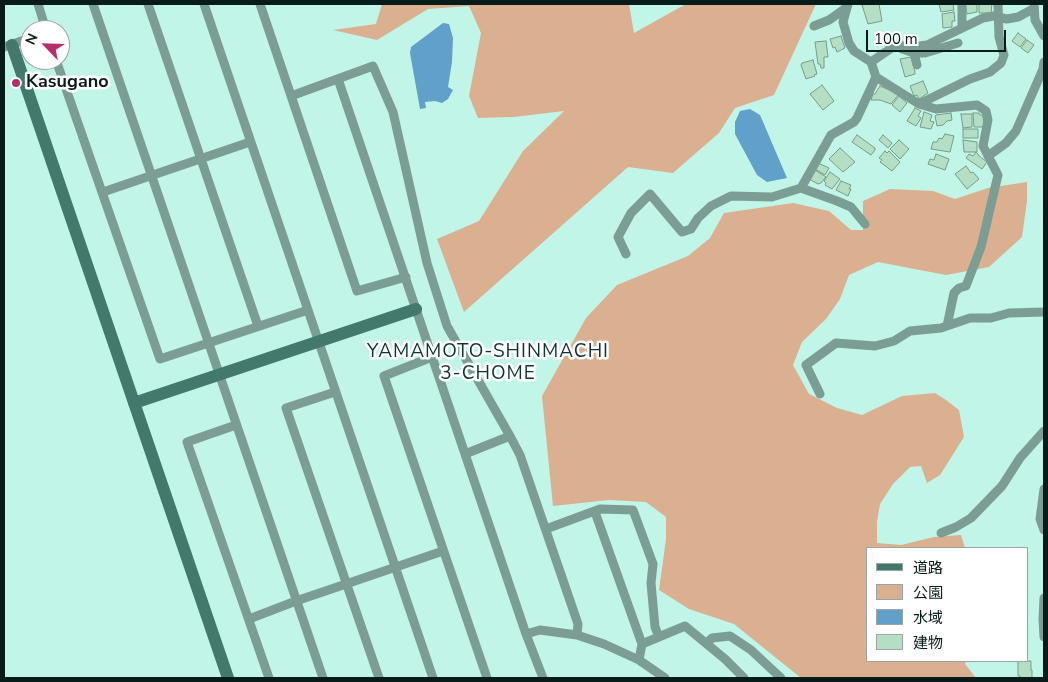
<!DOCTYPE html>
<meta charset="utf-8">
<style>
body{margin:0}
#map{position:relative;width:1048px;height:682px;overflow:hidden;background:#c0f5e8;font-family:"Nunito Sans","Noto Sans JP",sans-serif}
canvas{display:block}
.frame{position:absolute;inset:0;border:5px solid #071c18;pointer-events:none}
.legend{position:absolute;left:866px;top:547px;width:162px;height:115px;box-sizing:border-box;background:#fff;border:1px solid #9ca4a3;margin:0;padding:6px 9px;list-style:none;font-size:15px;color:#071c18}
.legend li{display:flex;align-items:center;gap:10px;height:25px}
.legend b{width:25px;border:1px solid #9ca4a3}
.north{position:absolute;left:20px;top:20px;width:50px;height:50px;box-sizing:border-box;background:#fff;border:1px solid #9ca4a3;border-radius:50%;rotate:294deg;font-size:14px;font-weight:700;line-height:20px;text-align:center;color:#071c18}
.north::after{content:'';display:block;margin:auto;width:18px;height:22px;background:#b72e6b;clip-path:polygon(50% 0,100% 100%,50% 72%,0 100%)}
.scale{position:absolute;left:866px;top:30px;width:140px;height:22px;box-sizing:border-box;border:2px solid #071c18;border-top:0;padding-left:6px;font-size:15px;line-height:18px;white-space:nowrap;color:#071c18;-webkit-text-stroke:4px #fff;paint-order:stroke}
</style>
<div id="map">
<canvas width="1048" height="682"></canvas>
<div class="frame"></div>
<ul class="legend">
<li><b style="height:6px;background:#43786d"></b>道路</li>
<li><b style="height:14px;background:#dab090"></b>公園</li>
<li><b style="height:14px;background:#61a0c8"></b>水域</li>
<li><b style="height:14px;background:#b4dfc5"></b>建物</li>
</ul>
<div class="north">N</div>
<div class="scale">100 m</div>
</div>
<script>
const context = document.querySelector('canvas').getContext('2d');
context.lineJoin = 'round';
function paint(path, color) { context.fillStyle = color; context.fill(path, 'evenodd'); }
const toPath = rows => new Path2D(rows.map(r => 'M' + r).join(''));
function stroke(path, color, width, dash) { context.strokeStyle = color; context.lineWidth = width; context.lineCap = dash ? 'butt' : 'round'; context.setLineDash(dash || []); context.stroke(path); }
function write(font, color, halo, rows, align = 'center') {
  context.font = font + ' "Nunito Sans",sans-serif'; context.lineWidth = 5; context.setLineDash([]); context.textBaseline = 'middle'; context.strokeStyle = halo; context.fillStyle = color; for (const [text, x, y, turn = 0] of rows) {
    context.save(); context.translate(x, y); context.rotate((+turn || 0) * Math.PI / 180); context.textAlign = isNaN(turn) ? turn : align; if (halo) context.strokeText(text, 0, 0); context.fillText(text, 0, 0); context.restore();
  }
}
paint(toPath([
 [382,4,629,4,634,33,686,4,816,4,774,95,735,108,719,133,673,173,628,167,464,312,437,239,479,221,523,151,564,111,514,117,478,118,469,96,481,33,469,6,428,9,377,40,333,30,376,24],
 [1027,182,1027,201,1022,237,989,267,946,275,878,262,849,275,840,299,826,319,802,342,793,365,809,394,837,408,862,415,902,396,935,393,946,400,959,410,964,437,940,475,927,483,921,466,910,467,893,484,880,504,877,522,877,543,901,545,934,537,961,535,965,548,867,548,867,661,966,661,965,664,976,678,801,678,734,624,689,609,659,590,666,539,666,517,646,502,609,500,553,506,542,396,586,318,617,285,688,256,710,238,724,213,793,203,829,211,851,230,863,230,863,201,890,189,933,191,955,199,988,188]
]), '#dab090');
paint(toPath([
 [443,23,449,24,453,38,452,62,448,87,453,90,448,99,442,103,435,101,425,102,426,108,420,109,410,53,411,47],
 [750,109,760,115,787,178,767,182,757,175,735,134,735,122,740,111]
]), '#61a0c8');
const building = toPath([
 [867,4,879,4,882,21,868,24,862,5,867,4],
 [939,4,953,4,954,10,941,12,939,4],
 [965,4,977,4,977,12,967,14,965,4],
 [979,4,992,4,991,13,979,13,979,4],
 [954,12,955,21,952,21,952,27,943,28,942,14,954,12],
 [1018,33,1026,39,1020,47,1012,41,1018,33],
 [841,36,845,48,837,52,835,47,833,48,830,39,841,36],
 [1027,40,1034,45,1028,53,1021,48,1027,40],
 [826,41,828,57,824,57,824,68,821,68,820,64,818,64,815,42,826,41],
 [911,57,915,72,915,74,905,77,900,59,911,57],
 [813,60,817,74,814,75,815,76,806,79,801,65,802,63,813,60],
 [923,81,928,93,919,99,917,95,914,96,910,86,923,81],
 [822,85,834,101,823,110,810,94,822,85],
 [880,86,899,94,891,104,880,100,871,100,873,94,875,94,880,86],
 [899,96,907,103,900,112,892,105,899,96],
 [915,108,921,111,918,116,921,118,916,126,907,121,915,108],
 [924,112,932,115,930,121,934,122,931,129,920,127,924,112],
 [951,113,952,120,947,121,943,125,937,126,935,116,936,115,951,113],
 [973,113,979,113,980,115,983,115,984,127,974,127,973,113],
 [961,114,972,114,972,127,963,128,961,114],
 [963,129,978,129,978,138,963,138,963,129],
 [945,134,954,136,950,152,931,149,933,142,937,142,939,138,942,139,945,134],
 [857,135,875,148,875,150,871,155,852,142,857,135],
 [883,135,892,143,888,148,879,140,883,135],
 [899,140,909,149,900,159,890,149,899,140],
 [963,140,977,142,977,152,964,152,963,140],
 [840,148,855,162,843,172,829,159,840,148],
 [885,151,887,153,889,151,900,162,892,171,880,162,882,160,879,158,885,151],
 [976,152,978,154,978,155,987,162,982,169,966,158,969,154,973,156,976,152],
 [936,154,949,159,945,170,928,164,930,159,934,160,936,154],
 [818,163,829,168,825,175,815,169,818,163],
 [966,166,971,173,973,172,979,179,967,189,955,174,966,166],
 [815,170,826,177,821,183,818,184,809,179,815,170],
 [830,172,840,179,832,189,825,185,826,183,824,181,830,172],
 [841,181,851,185,849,189,851,189,848,196,836,190,841,181],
 [1018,661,1031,661,1031,670,1032,670,1032,677,1033,678,1020,678,1020,676,1018,676,1018,661]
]);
paint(building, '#b4dfc5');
stroke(building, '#759d85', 1);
stroke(toPath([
 [38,4,46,30],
 [93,4,323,678],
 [148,4,258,326],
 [204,4,433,678],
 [260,4,357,291,406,277],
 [848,4,843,22,849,43,854,51,871,62,876,77,919,104,936,109,977,105,986,111,988,120,983,146,998,175,981,247,966,286,959,288,954,293,947,326],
 [962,4,962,27],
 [1034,4,1035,20,1044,36],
 [814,26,829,20,846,8],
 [4,47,30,38],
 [902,49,914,53,925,53,958,43],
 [914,53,917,65],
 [56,60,160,359,308,310],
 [871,62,896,45,911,47,927,45,983,18,993,16,1007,19,1018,17,1033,9],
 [338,79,526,634,543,678],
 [291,96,373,66,393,112,427,263,447,326,510,436],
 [919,104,970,79,990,72,1001,63,1004,55,999,37,998,4],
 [988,156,1006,143,1016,131,1043,69,1044,62],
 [801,188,837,201,851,207,865,224],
 [103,192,250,142],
 [626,254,618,237,631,213,650,194,682,232,691,229,698,218,711,206,731,196,772,197,801,188,831,135,854,122,857,118,876,77],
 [432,357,384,376,487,678],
 [335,392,286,408,379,678],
 [820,394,806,365,836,343,875,346,894,341,910,331,941,328,970,318,991,318,1009,313,1044,312],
 [236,425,187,442,269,678],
 [465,454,510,436,520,455,578,624,577,635],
 [1044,489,1040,519,1044,530],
 [595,512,642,644,639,660],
 [546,529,600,509,633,510,653,564,651,583,655,627,659,637],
 [941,533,956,527,971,518,1002,486,1020,458,1044,431],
 [1044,598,1043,619,1044,637],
 [249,619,296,601,443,551],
 [526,634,540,630,577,635,604,644,639,660,665,678],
 [707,643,712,638,730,636,751,650,781,678],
 [642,644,685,626,725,659,744,678]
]), '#7b9d94', 9);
stroke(toPath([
 [12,45,228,678],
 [134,403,416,309]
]), '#43786d', 12);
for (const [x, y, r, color] of [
 [16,83,5,"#b72e6b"]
]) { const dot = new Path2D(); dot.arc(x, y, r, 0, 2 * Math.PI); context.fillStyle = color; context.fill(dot); stroke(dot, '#fff', 2); }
write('bold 18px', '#071c18', '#fff', [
 ["Kasugano",26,83]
], 'left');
context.letterSpacing = '1px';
write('19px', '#0e352e', '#fff', [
 ["YAMAMOTO-SHINMACHI",488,352],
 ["3-CHOME",488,374]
]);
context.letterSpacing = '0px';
</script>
